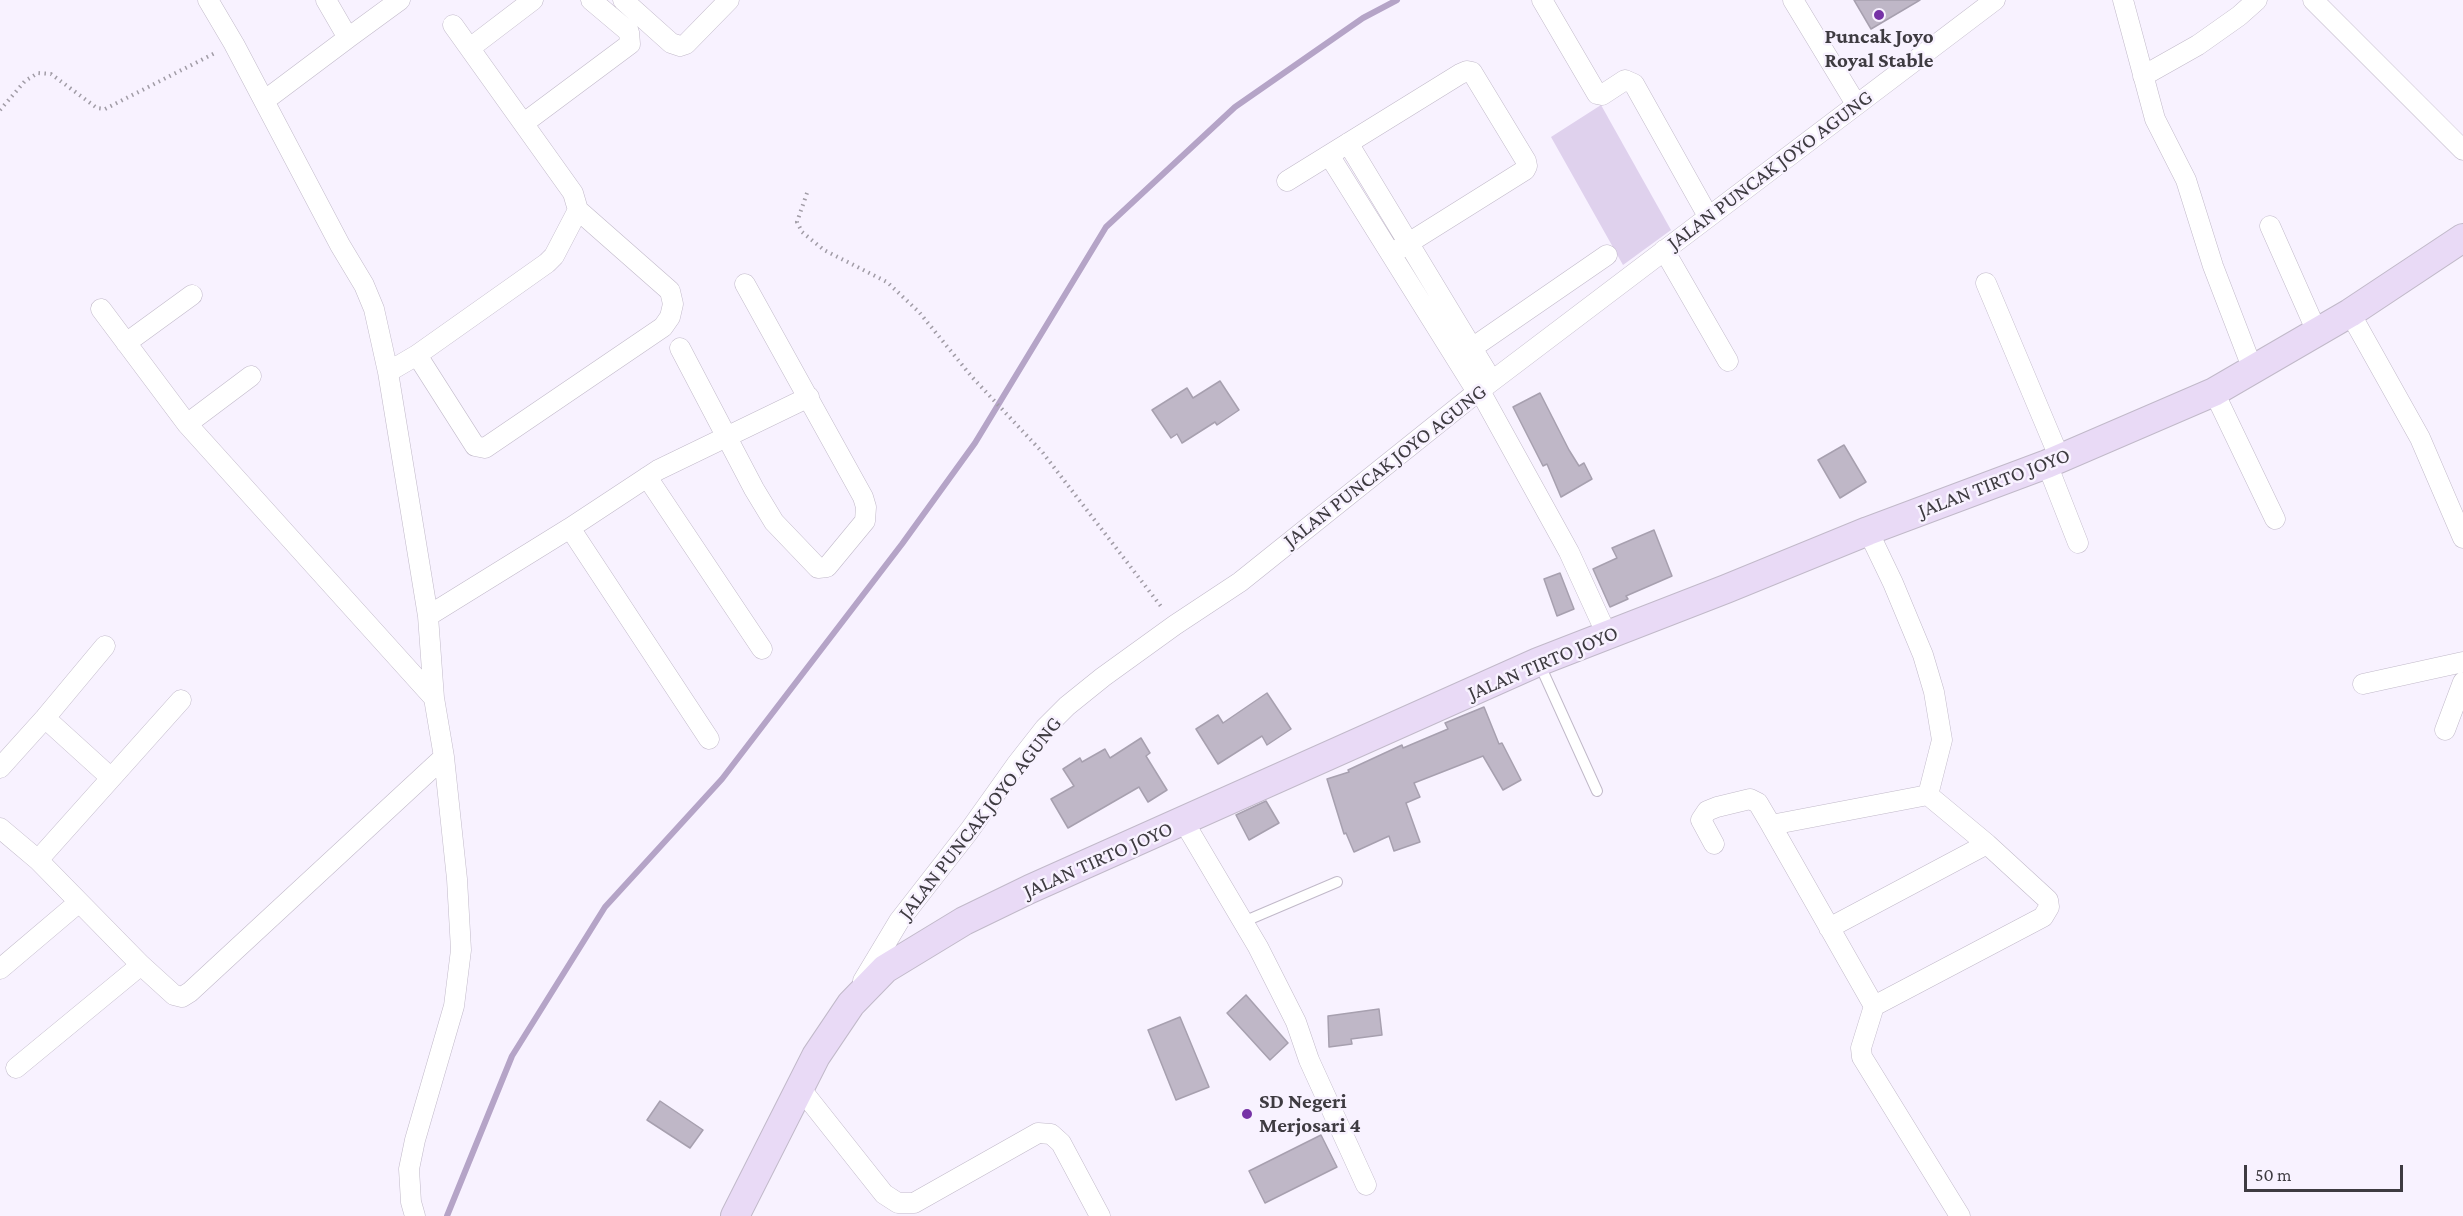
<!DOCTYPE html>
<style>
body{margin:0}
#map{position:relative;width:2463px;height:1216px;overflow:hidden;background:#f8f2ff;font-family:"Crimson Pro",serif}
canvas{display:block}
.scale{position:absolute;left:2244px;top:1165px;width:159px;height:27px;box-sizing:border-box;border:3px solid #3e3b41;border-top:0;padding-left:8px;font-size:18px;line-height:21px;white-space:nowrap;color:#3e3b41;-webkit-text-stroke:4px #f8f2ff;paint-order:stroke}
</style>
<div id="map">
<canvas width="2463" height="1216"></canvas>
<div class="scale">50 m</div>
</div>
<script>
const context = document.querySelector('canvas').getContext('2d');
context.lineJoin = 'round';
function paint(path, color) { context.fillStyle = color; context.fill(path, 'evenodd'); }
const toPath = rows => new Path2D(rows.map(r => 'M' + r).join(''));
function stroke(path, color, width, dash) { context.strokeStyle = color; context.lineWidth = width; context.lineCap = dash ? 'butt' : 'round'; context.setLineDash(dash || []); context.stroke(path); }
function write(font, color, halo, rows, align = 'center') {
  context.font = font + ' "Crimson Pro",serif'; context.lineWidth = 5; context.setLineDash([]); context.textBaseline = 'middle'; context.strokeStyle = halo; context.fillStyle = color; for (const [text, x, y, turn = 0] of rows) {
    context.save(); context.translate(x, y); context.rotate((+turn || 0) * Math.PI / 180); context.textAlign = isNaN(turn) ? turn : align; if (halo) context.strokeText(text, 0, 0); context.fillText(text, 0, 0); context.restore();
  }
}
paint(toPath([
 [1601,105,1671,230,1623,265,1551,137]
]), '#dfd1ed');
stroke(toPath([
 [447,1216,512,1056,605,907,722,779,902,544,975,443,1106,227,1235,107,1363,18,1397,0]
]), '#b5a4c7', 6);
const building = toPath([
 [1854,0,1920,0,1871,29,1854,0],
 [1220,381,1239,410,1217,425,1215,422,1182,443,1177,434,1171,438,1152,410,1187,388,1193,398,1220,381],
 [1540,393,1569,450,1579,466,1584,463,1592,479,1561,497,1547,464,1543,466,1513,407,1540,393],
 [1844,445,1866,482,1840,498,1818,460,1844,445],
 [1654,530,1672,576,1626,596,1628,599,1610,607,1593,569,1617,558,1612,548,1654,530],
 [1560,573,1574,609,1557,616,1544,579,1560,573],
 [1267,693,1291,729,1267,745,1262,736,1218,764,1196,729,1218,715,1223,723,1267,693],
 [1484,707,1499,744,1502,743,1521,780,1503,790,1483,756,1414,783,1420,797,1406,803,1420,842,1394,851,1389,836,1354,852,1346,833,1344,834,1327,779,1349,772,1348,770,1402,745,1403,748,1448,729,1445,723,1484,707],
 [1141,738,1150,753,1146,756,1167,790,1148,802,1139,787,1068,828,1051,799,1074,786,1063,769,1080,758,1082,762,1105,749,1110,758,1141,738],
 [1266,801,1279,823,1249,840,1236,815,1266,801],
 [1246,995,1288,1043,1270,1060,1227,1013,1246,995],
 [1379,1009,1382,1035,1351,1039,1352,1044,1329,1047,1328,1016,1379,1009],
 [1180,1017,1209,1087,1176,1100,1148,1030,1180,1017],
 [660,1101,703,1130,690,1148,647,1120,660,1101],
 [1321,1135,1337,1167,1265,1203,1249,1171,1321,1135]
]);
paint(building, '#bfb7c7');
stroke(building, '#a7a0af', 1.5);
const lane = toPath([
 [1539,663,1597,791],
 [1243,922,1337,882]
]);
const street = toPath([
 [208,0,234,44,340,245,364,285,374,309,388,372,428,616,434,698,444,757,457,879,461,950,454,1006,415,1140,409,1169,411,1202,415,1216],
 [623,0,671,43,680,46,686,44,729,0],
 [1542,0,1597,94,1602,95,1625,80,1634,84,1708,216],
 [1793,0,1856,104],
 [2123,0,2155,119,2186,180,2213,266,2253,370],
 [2313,0,2463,150],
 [348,38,400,0],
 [470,48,533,0],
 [2143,76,2198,45,2239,16,2257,0],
 [264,101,348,38,326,0],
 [524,123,630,44,629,32,591,0],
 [1348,143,1492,381],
 [1329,155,1477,392],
 [1287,181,1460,74,1467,71,1472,72,1526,161,1527,166,1525,170,1391,254],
 [2270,226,2317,332],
 [1664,250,1728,361],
 [1986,283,2060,459],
 [101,309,187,424,434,698],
 [2350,313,2420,438,2463,538],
 [126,343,192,295],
 [680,348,754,489,774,522,818,568,827,567,865,521,866,507,863,497,745,284],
 [1472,348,1607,255],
 [417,355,475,446,485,448,663,327,670,317,673,304,670,291,578,210,573,193,453,25],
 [388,372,417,355,547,263,554,256,578,210],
 [1480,391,1569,552,1607,635],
 [2214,392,2275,519],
 [187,424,251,376],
 [2047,464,2078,543],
 [647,477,762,649],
 [570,528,709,739],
 [1868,531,1893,583,1923,655,1934,692,1942,740,1928,795,1987,844,2048,900,2049,907,2043,917,1874,1006,1771,825,1928,795],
 [428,616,570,528,658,470,809,397],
 [2363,684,2463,662],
 [45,718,110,777],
 [2445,730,2463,682],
 [0,768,45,718,105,646],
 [1184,822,1258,947,1296,1022,1309,1060,1366,1185],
 [0,828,38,860,141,965,174,995,182,997,190,992,444,757],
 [1714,844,1701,820,1707,811,1717,807,1750,799,1758,803,1771,825],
 [38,860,181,700],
 [1829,928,1987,844],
 [0,969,78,903],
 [863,981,899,921,969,831,1016,765,1045,728,1067,706,1103,677,1175,625,1240,582,1471,397,1995,0],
 [1874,1006,1861,1048,1862,1057,1960,1216],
 [16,1068,141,965],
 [800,1088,884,1194,898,1203,914,1203,1038,1133,1051,1134,1061,1143,1100,1216]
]);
const secondary = toPath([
 [735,1216,816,1056,851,1004,885,969,964,921,1030,889,1538,662,1726,589,1868,531,2047,464,2214,392,2350,313,2463,238]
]);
stroke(lane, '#c1b9c9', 12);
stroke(street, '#c1b9c9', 21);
stroke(secondary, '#c1b9c9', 30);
stroke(toPath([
 [0,110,25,81,38,73,51,74,97,108,105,109,217,52],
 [807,193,797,222,802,232,824,250,887,282,919,312,972,377,1043,453,1163,609]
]), '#a19ca6', 4, [1.5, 4.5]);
stroke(lane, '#fff', 10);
stroke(street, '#fff', 20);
stroke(secondary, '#e9daf6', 28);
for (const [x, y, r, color] of [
 [1879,15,6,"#7632a6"],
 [1247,1114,6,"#7632a6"]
]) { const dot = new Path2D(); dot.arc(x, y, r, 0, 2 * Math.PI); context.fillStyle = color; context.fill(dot); stroke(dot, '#f8f2ff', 2); }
write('bold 21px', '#3e3b41', '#f8f2ff', [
 ["Puncak Joyo",1879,37],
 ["Royal Stable",1879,61],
 ["SD Negeri",1259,1102,"left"],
 ["Merjosari 4",1259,1126,"left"]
]);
write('21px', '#3e3b41', '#f8f2ff', [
 ["JALAN PUNCAK JOYO AGUNG",1770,170,-37],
 ["JALAN PUNCAK JOYO AGUNG",1385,466,-38],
 ["JALAN TIRTO JOYO",1994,483,-21],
 ["JALAN TIRTO JOYO",1543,663,-23],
 ["JALAN PUNCAK JOYO AGUNG",980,818,-52],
 ["JALAN TIRTO JOYO",1098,860,-24]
]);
</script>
